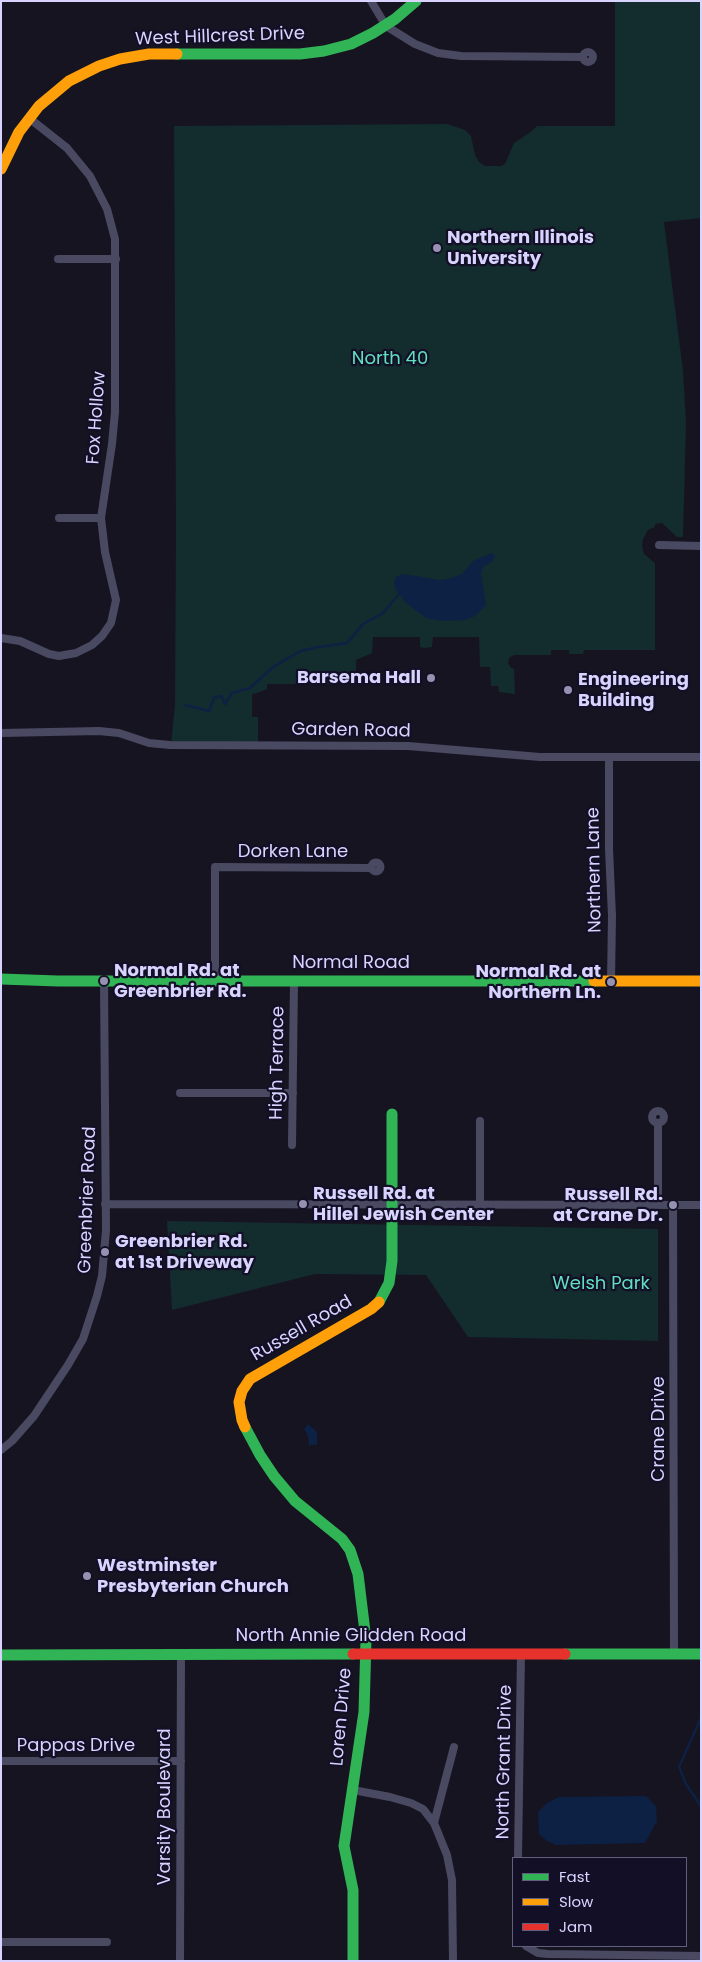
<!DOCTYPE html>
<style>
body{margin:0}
#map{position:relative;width:702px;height:1962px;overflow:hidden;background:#161421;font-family:Poppins,sans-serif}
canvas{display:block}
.frame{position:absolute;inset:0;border:2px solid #d9d4ff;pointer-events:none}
.legend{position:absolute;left:512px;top:1857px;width:175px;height:90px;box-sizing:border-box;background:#130f26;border:1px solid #625e7d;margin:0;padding:6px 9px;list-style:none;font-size:15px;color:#d9d4ff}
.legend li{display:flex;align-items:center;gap:10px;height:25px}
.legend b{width:25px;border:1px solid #625e7d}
</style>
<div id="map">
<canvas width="702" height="1962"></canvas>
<div class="frame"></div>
<ul class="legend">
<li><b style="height:6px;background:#30b455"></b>Fast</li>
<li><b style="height:6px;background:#ff9f0a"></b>Slow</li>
<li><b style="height:6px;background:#e5322d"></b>Jam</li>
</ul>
</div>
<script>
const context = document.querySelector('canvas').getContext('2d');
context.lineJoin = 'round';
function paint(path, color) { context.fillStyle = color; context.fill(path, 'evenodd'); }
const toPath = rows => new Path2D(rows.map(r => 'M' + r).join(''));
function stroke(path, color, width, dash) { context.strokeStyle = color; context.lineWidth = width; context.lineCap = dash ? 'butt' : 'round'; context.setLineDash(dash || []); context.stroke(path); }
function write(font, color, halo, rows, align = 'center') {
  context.font = font + ' Poppins,sans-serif'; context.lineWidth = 4.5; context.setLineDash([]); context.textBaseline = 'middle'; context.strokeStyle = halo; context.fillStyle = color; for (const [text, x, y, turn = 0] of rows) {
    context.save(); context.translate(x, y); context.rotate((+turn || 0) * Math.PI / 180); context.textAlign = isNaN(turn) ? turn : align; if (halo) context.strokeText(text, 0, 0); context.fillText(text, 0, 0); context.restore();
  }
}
paint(toPath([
 [615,1,701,1,701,218,664,222,683,371,686,422,683,537,677,537,662,523,655,524,655,527,648,530,643,539,642,546,644,554,655,563,655,650,584,650,583,654,569,654,569,650,551,650,551,655,514,655,509,658,508,663,511,668,514,669,515,694,499,692,498,686,491,686,490,667,480,667,479,637,433,637,432,647,424,648,420,647,420,637,373,637,372,653,356,660,356,684,267,684,267,689,257,693,252,694,252,717,258,717,258,745,171,744,175,705,176,529,174,126,447,124,465,130,471,136,475,155,479,162,485,166,501,166,505,164,514,143,532,131,537,126,615,126],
 [167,1221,658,1229,658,1341,468,1337,426,1275,315,1274,172,1310]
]), '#132c2d');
paint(toPath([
 [492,553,495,556,493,561,483,567,481,573,486,605,475,616,465,620,443,621,426,618,405,602,395,588,394,581,396,577,403,574,440,580,452,578,462,574,473,561],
 [308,1424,317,1432,317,1445,309,1445,308,1436,304,1429],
 [646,1796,656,1806,657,1821,645,1843,556,1845,547,1841,539,1834,538,1812,547,1803,559,1797]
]), '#0d2144');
stroke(toPath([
 [185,705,209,711,214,698,219,696,222,697,225,704,232,693,250,688,272,668,288,658,301,651,318,647,347,643,363,624,383,613,399,594],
 [701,1718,679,1767,686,1784,701,1806]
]), '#0d2144', 2.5);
stroke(toPath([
 [371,1,386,26,415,44,438,53,461,56,583,57],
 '583 57a5 5 0 1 1 10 0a5 5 0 1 1-10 0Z',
 [58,259,116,259],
 [59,518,101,518],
 [659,545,701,546],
 [1,638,20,641,49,654,59,656,76,653,92,645,102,636,111,623,116,600,105,552,101,518,112,444,115,412,115,239,107,209,90,176,67,148,29,118],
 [1,733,99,731,119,733,149,743,170,745,408,746,540,757,701,757],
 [609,758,609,849,612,916,611,982],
 '371.5 867a4.5 4.5 0 1 1 9 0a4.5 4.5 0 1 1-9 0Z',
 [215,981,215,867,371,868],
 [180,1093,293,1093],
 '652 1117a6 6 0 1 1 12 0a6 6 0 1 1-12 0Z',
 [480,1121,480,1203],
 [658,1123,658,1205],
 [292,1145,294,981],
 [105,1204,701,1205],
 [673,1205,674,1653],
 [1,1450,12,1441,34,1416,68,1365,83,1339,97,1296,102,1276,106,1230,104,981],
 [1,1761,181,1761],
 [353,1790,390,1797,411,1803,423,1809,434,1823,447,1855,452,1880,453,1961],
 [434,1823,454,1747],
 [518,1858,521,1653],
 [1,1942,107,1942],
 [526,1946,538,1953,548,1954,701,1956],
 [180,1961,181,1653]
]), '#4a4962', 8);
stroke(toPath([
 [177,54,300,54,324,51,351,44,373,33,395,19,416,1],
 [1,979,58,981,594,981],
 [379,1302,389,1283,392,1261,392,1114],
 [245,1427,260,1455,274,1476,295,1501,342,1539,350,1550,358,1574,366,1640,364,1712,344,1846,353,1890,353,1961],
 [565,1654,701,1654],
 [1,1655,353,1654]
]), '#30b455', 11);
stroke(toPath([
 [1,169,19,132,39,106,69,81,99,66,120,59,149,54,177,54],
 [594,981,701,981],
 [245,1427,242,1420,239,1402,242,1391,250,1379,371,1309,379,1302]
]), '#ff9f0a', 11);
stroke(toPath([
 [353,1654,565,1654]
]), '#e5322d', 11);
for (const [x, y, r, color] of [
 [437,248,5,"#9591b1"],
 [431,678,5,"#9591b1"],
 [568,690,5,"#9591b1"],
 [104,981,5,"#9591b1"],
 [611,982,5,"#9591b1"],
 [303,1204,5,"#9591b1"],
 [673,1205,5,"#9591b1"],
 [105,1252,5,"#9591b1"],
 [87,1576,5,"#9591b1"]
]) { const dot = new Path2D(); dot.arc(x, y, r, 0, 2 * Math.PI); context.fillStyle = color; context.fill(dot); stroke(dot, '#130f26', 2); }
write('18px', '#d9d4ff', '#130f26', [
 ["West Hillcrest Drive",220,37,-2],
 ["Fox Hollow",97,418,-86],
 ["Garden Road",351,731,1],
 ["Dorken Lane",293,852],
 ["Northern Lane",595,870,-91],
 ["Normal Road",351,963],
 ["High Terrace",278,1063,-89],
 ["Greenbrier Road",88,1200,-88],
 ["Russell Road",302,1329,-30],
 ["Crane Drive",659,1429,-90],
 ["North Annie Glidden Road",351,1636],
 ["Loren Drive",342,1717,-85],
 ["Pappas Drive",76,1746],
 ["North Grant Drive",505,1762,-89],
 ["Varsity Boulevard",165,1807,-90]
]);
write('bold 18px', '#d9d4ff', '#130f26', [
 ["Northern Illinois",447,238],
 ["University",447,259],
 ["Barsema Hall",421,678,"right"],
 ["Engineering",578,680],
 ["Building",578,701],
 ["Normal Rd. at",114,971],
 ["Greenbrier Rd.",114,992],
 ["Normal Rd. at",601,972,"right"],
 ["Northern Ln.",601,993,"right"],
 ["Russell Rd. at",313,1194],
 ["Hillel Jewish Center",313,1215],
 ["Russell Rd.",663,1195,"right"],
 ["at Crane Dr.",663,1216,"right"],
 ["Greenbrier Rd.",115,1242],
 ["at 1st Driveway",115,1263],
 ["Westminster",97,1566],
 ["Presbyterian Church",97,1587]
], 'left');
write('18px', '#5fe0c0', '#130f26', [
 ["North 40",390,359],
 ["Welsh Park",601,1284]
]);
</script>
